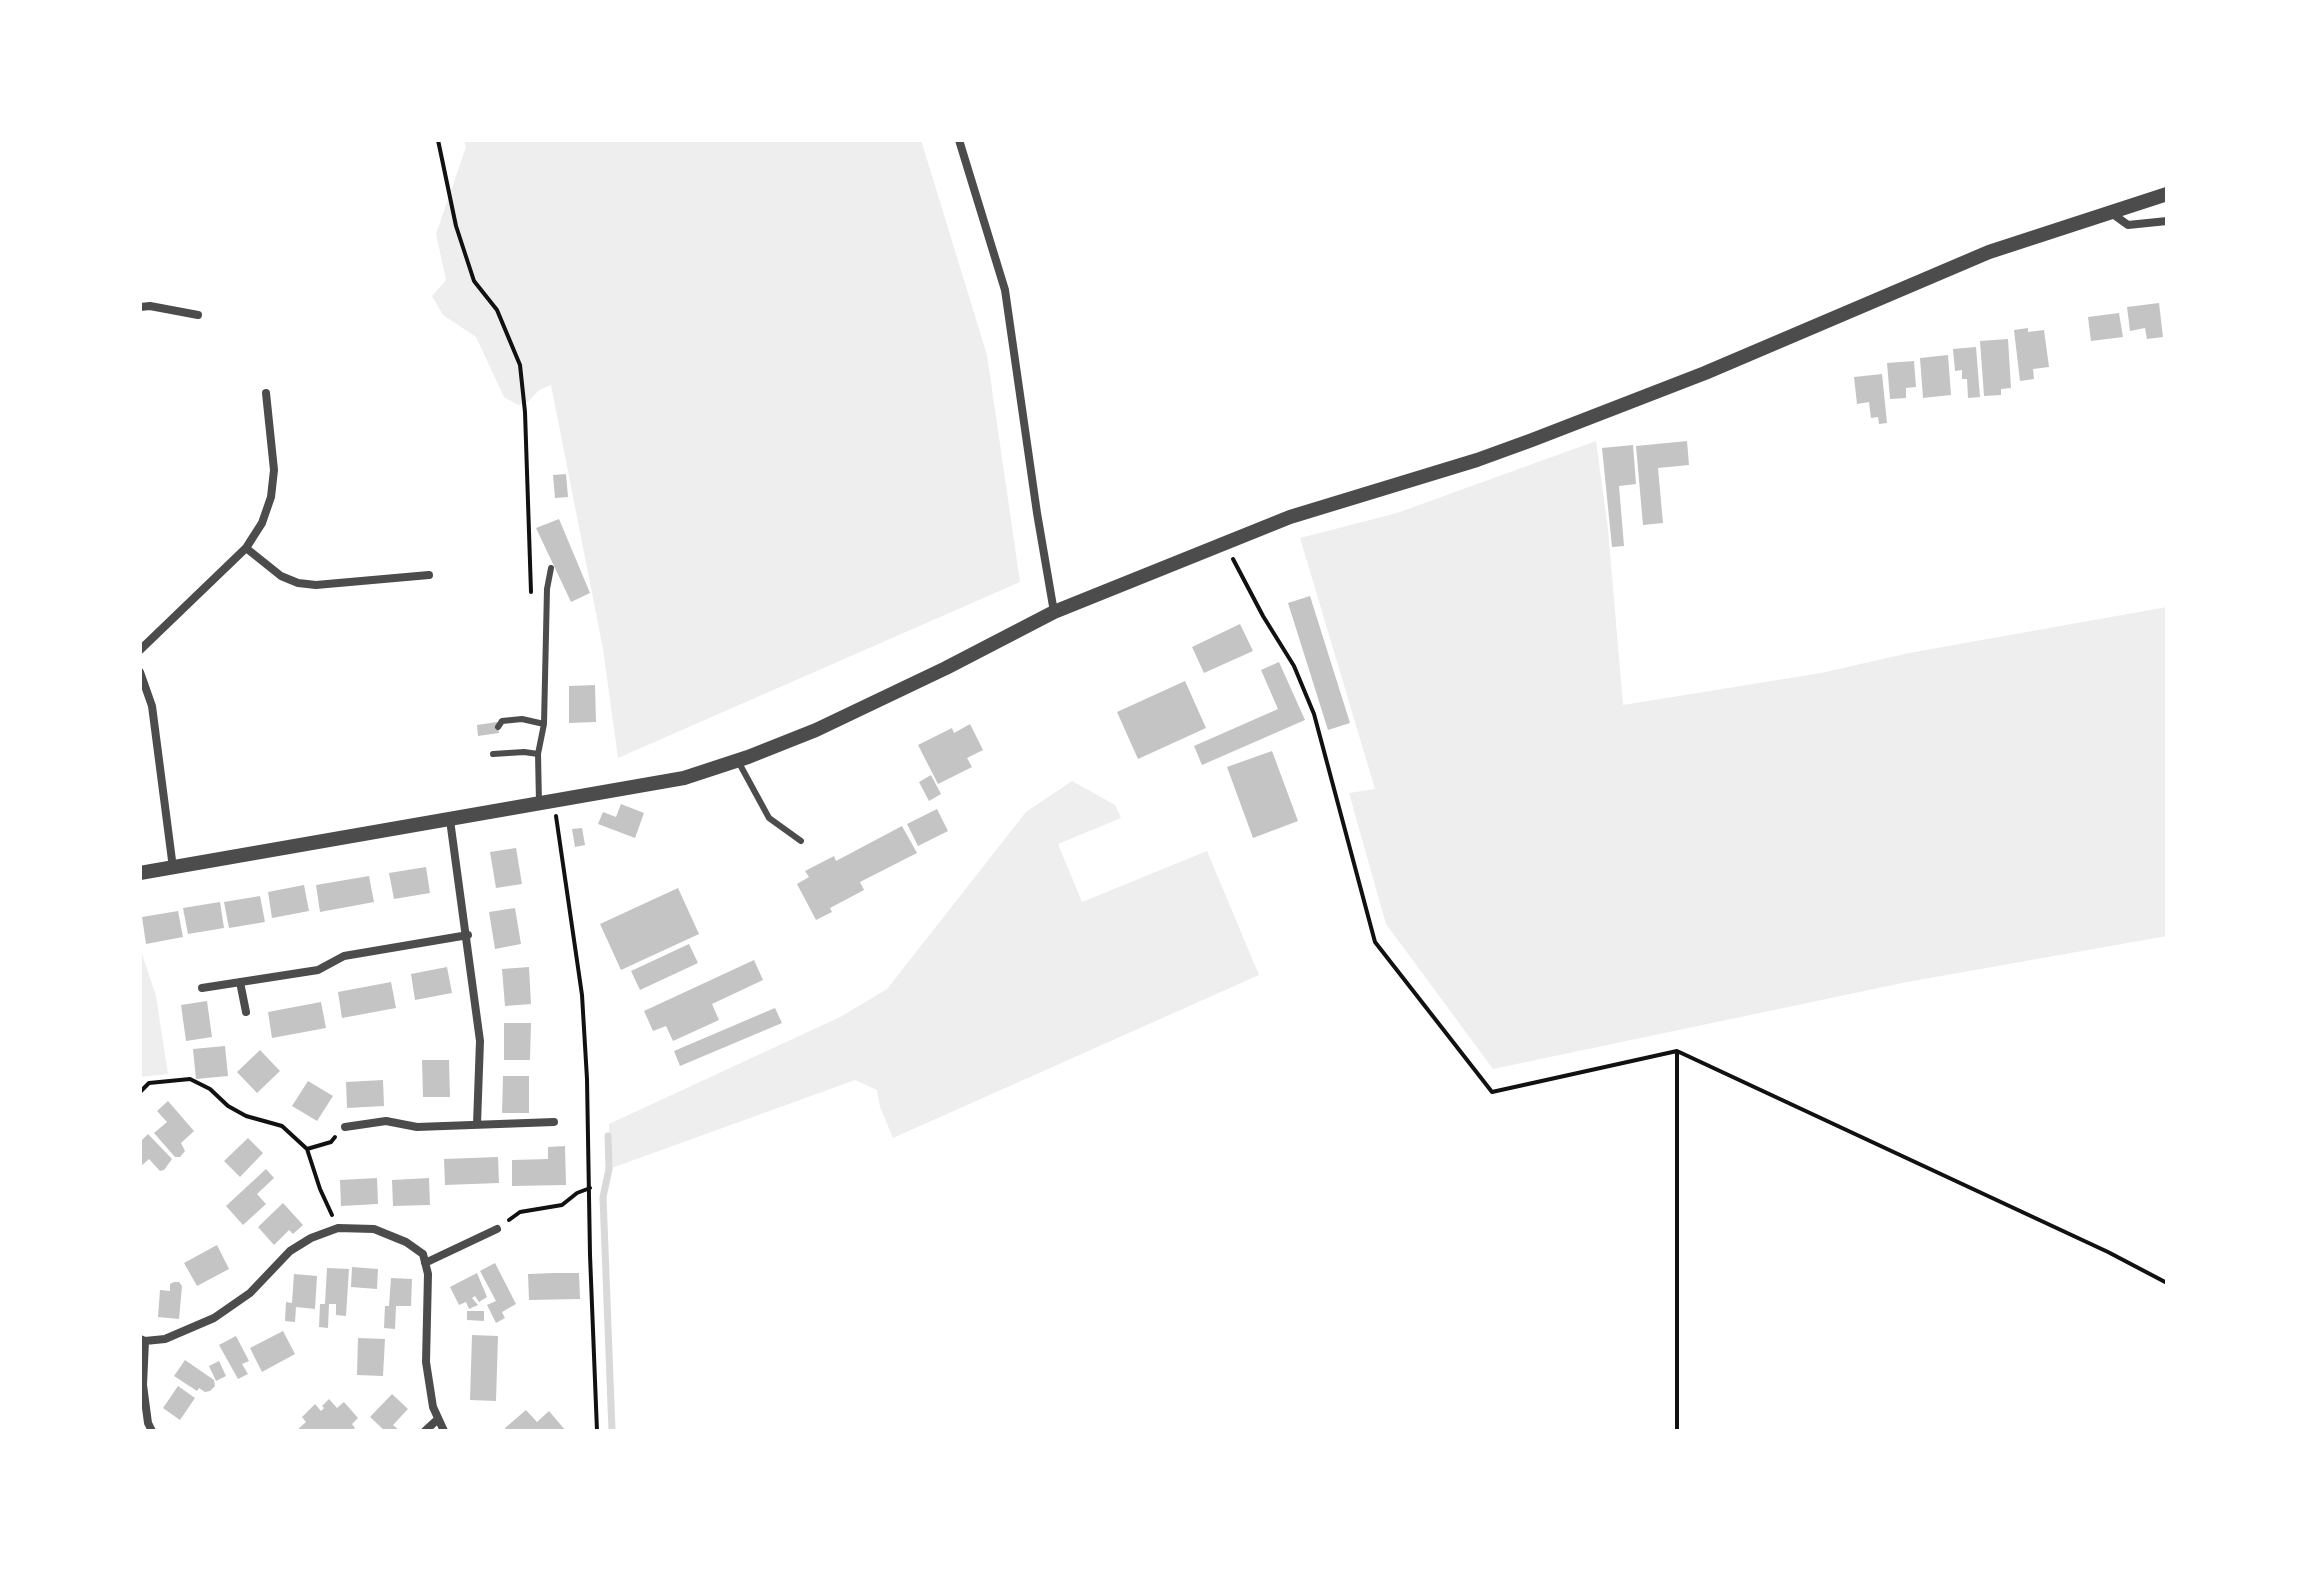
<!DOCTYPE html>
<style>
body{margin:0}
#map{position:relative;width:2307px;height:1571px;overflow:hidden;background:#fff;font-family:"Fira Sans",sans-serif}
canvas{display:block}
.frame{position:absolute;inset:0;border:142px solid #fff;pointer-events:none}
</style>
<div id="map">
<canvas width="2307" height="1571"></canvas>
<div class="frame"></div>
</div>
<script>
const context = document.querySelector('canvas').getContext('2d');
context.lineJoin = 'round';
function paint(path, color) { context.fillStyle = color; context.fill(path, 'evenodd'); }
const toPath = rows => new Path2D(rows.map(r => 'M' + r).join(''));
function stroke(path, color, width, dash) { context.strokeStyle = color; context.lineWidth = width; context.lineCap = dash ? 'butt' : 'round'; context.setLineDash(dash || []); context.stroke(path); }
paint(toPath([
 [464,140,921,140,987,355,1020,582,618,758,603,649,551,385,539,390,528,402,518,405,504,397,476,337,443,315,432,296,446,280,436,234,466,147],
 [1596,441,1608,529,1623,705,1821,673,1909,653,2167,607,2167,936,1907,982,1493,1069,1386,924,1349,793,1375,789,1300,538,1397,513],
 [1072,781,1115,805,1121,818,1058,844,1082,902,1207,851,1259,975,893,1138,880,1107,877,1090,855,1080,609,1169,609,1124,840,1017,887,989,1026,812],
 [140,948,156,996,168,1074,140,1077]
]), '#eee');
stroke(toPath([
 [608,1136,609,1169,603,1197,612,1431]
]), '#d9d9d9', 7);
paint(toPath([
 [2159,303,2163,337,2147,339,2145,328,2130,331,2127,307],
 [2119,313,2123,337,2091,341,2088,317],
 [2028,328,2028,332,2044,330,2049,367,2033,369,2034,379,2020,381,2014,330],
 [2008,339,2011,388,2001,389,2001,395,1984,396,1980,341],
 [1976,347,1980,397,1968,398,1967,379,1962,379,1962,370,1955,371,1953,349],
 [1948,355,1951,395,1923,398,1920,358],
 [1914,361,1916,387,1906,388,1906,398,1890,399,1887,363],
 [1882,374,1887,423,1879,424,1878,417,1871,418,1869,402,1857,404,1854,377],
 [1687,441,1689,465,1658,468,1663,523,1643,525,1636,446],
 [1633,445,1636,484,1619,486,1624,546,1612,547,1602,448],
 [566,474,568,497,555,498,553,475],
 [559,519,590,593,571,602,536,528],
 [1310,596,1350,723,1328,730,1288,603],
 [1240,624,1253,651,1204,673,1192,647],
 [1279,662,1305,720,1202,765,1194,746,1278,709,1261,670],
 [1185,681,1206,728,1138,759,1117,712],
 [595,685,596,722,569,723,569,686],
 [497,722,499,733,478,736,477,725],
 [970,724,983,750,967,758,972,767,938,784,918,745,952,728,954,733],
 [1272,751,1298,821,1253,838,1227,767],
 [931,775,941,794,929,801,919,782],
 [621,804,644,813,635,838,598,824,603,812,616,817],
 [937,809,948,831,918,846,907,824],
 [902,826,917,853,860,882,864,890,830,908,832,912,816,920,797,884,809,877,805,871,834,856,836,861],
 [582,828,585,845,575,847,572,829],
 [516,848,522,884,496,888,490,852],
 [426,867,430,893,394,899,389,873],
 [369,876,374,902,320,912,316,885],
 [304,885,309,911,272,918,268,892],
 [678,888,699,934,621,970,600,924],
 [260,896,265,922,229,928,224,902],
 [220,902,224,928,188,934,183,908],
 [515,908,521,944,495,949,489,912],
 [178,911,183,937,146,944,142,917],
 [689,944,698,963,640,990,631,971],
 [754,960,763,980,712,1004,719,1020,673,1041,666,1026,653,1031,644,1011],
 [447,967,452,993,415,1000,411,974],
 [529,967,531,1004,505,1006,502,969],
 [391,982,396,1008,342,1018,338,992],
 [207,1001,212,1037,186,1041,181,1005],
 [321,1002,326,1028,272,1038,268,1012],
 [775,1008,782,1023,680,1066,674,1051],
 [504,1023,531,1023,530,1060,504,1060],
 [225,1046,228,1076,196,1079,193,1049],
 [260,1050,280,1071,257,1093,237,1072],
 [422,1060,449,1060,450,1097,423,1097],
 [503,1076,529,1076,529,1113,502,1113],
 [383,1080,384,1106,347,1108,346,1082],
 [308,1081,333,1096,317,1121,292,1106],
 [168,1101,194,1131,181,1143,185,1151,180,1157,175,1157,154,1133,167,1122,157,1111],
 [148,1134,172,1159,164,1170,160,1171,149,1159,140,1167,140,1142],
 [248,1138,263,1153,240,1177,224,1161],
 [565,1146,566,1185,512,1186,512,1160,548,1159,548,1147],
 [498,1157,499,1183,445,1185,444,1159],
 [266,1169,274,1178,257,1194,266,1204,243,1225,226,1206],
 [377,1178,378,1204,341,1206,340,1180],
 [429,1178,430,1205,393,1206,392,1180],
 [283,1203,303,1225,293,1234,289,1230,274,1245,258,1227],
 [217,1245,229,1269,197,1286,184,1263],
 [495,1263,516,1304,502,1312,505,1318,496,1323,487,1305,496,1301,480,1271],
 [352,1267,378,1269,377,1289,351,1287],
 [327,1268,349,1269,346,1316,336,1315,336,1304,329,1304,328,1328,319,1327,320,1304,325,1304],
 [477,1273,487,1297,479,1302,475,1296,472,1298,478,1305,469,1309,466,1302,459,1305,450,1287],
 [554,1273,579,1273,580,1299,529,1300,528,1274],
 [294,1274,317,1276,315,1309,296,1307,295,1322,285,1321,286,1302,292,1303],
 [391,1278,412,1279,411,1306,396,1306,395,1329,384,1328,385,1306,389,1306],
 [174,1282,179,1282,182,1286,179,1319,158,1317,160,1290,170,1291,170,1284],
 [467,1311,484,1311,484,1321,467,1320],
 [283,1331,295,1354,262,1372,250,1348],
 [472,1335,498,1336,496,1401,470,1400],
 [236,1336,249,1361,242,1364,248,1374,238,1379,219,1345],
 [358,1338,385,1339,383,1376,357,1375],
 [185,1360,214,1380,215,1386,210,1391,205,1392,199,1388,197,1391,174,1376],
 [219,1361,226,1376,216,1381,209,1366],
 [178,1386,195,1398,180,1420,163,1408],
 [392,1394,408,1409,393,1425,400,1431,385,1431,370,1417],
 [329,1399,337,1408,344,1402,358,1418,352,1424,355,1428,351,1431,296,1431,306,1422,302,1417,315,1404,321,1411,324,1408,322,1406],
 [526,1410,537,1422,549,1411,566,1431,507,1431,505,1428]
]), '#c4c4c4');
stroke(toPath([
 [438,140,456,226,474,281,497,310,520,365,525,412,531,592],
 [1233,559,1263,616,1294,666,1314,714,1375,942,1492,1092,1677,1051,2108,1252,2167,1283],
 [556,816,582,995,587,1079,590,1255,597,1431],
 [1677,1051,1677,1431],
 [140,1092,149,1083,190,1079,210,1089,228,1106,246,1116,282,1126,307,1149,320,1189,332,1215],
 [307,1149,331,1142,335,1137],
 [509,1220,520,1212,562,1205,577,1193,590,1188]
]), '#111', 4);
stroke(toPath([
 [498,727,502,721,522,719,544,724],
 [493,754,524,752,538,754],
 [738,761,769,818,801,841],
 [539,803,538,754,544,724,547,589,551,568]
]), '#4c4c4c', 6);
stroke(toPath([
 [959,140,1005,290,1037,513,1054,612],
 [2110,212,2128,225,2167,221],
 [140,307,150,306,198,315],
 [246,548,281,576,298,583,316,585,429,575],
 [140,650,246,548,262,523,271,497,274,470,266,393],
 [140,672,152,706,173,868],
 [450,820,480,1041,477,1124],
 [240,982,246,1012],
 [202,988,318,970,344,956,468,935],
 [345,1127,386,1121,417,1127,554,1122],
 [425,1263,497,1229],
 [140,1339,145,1341,165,1339,214,1318,250,1293,290,1251,311,1238,338,1228,374,1229,406,1242,423,1254,428,1274,426,1362,433,1407,444,1431],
 [145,1341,143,1385,148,1423,152,1431],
 [425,1431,438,1419]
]), '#4c4c4c', 8);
stroke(toPath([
 [140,873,684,778,748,757,816,730,946,668,1054,612,1290,517,1477,460,1532,440,1705,373,1989,252,2167,194]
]), '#4c4c4c', 14);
</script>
